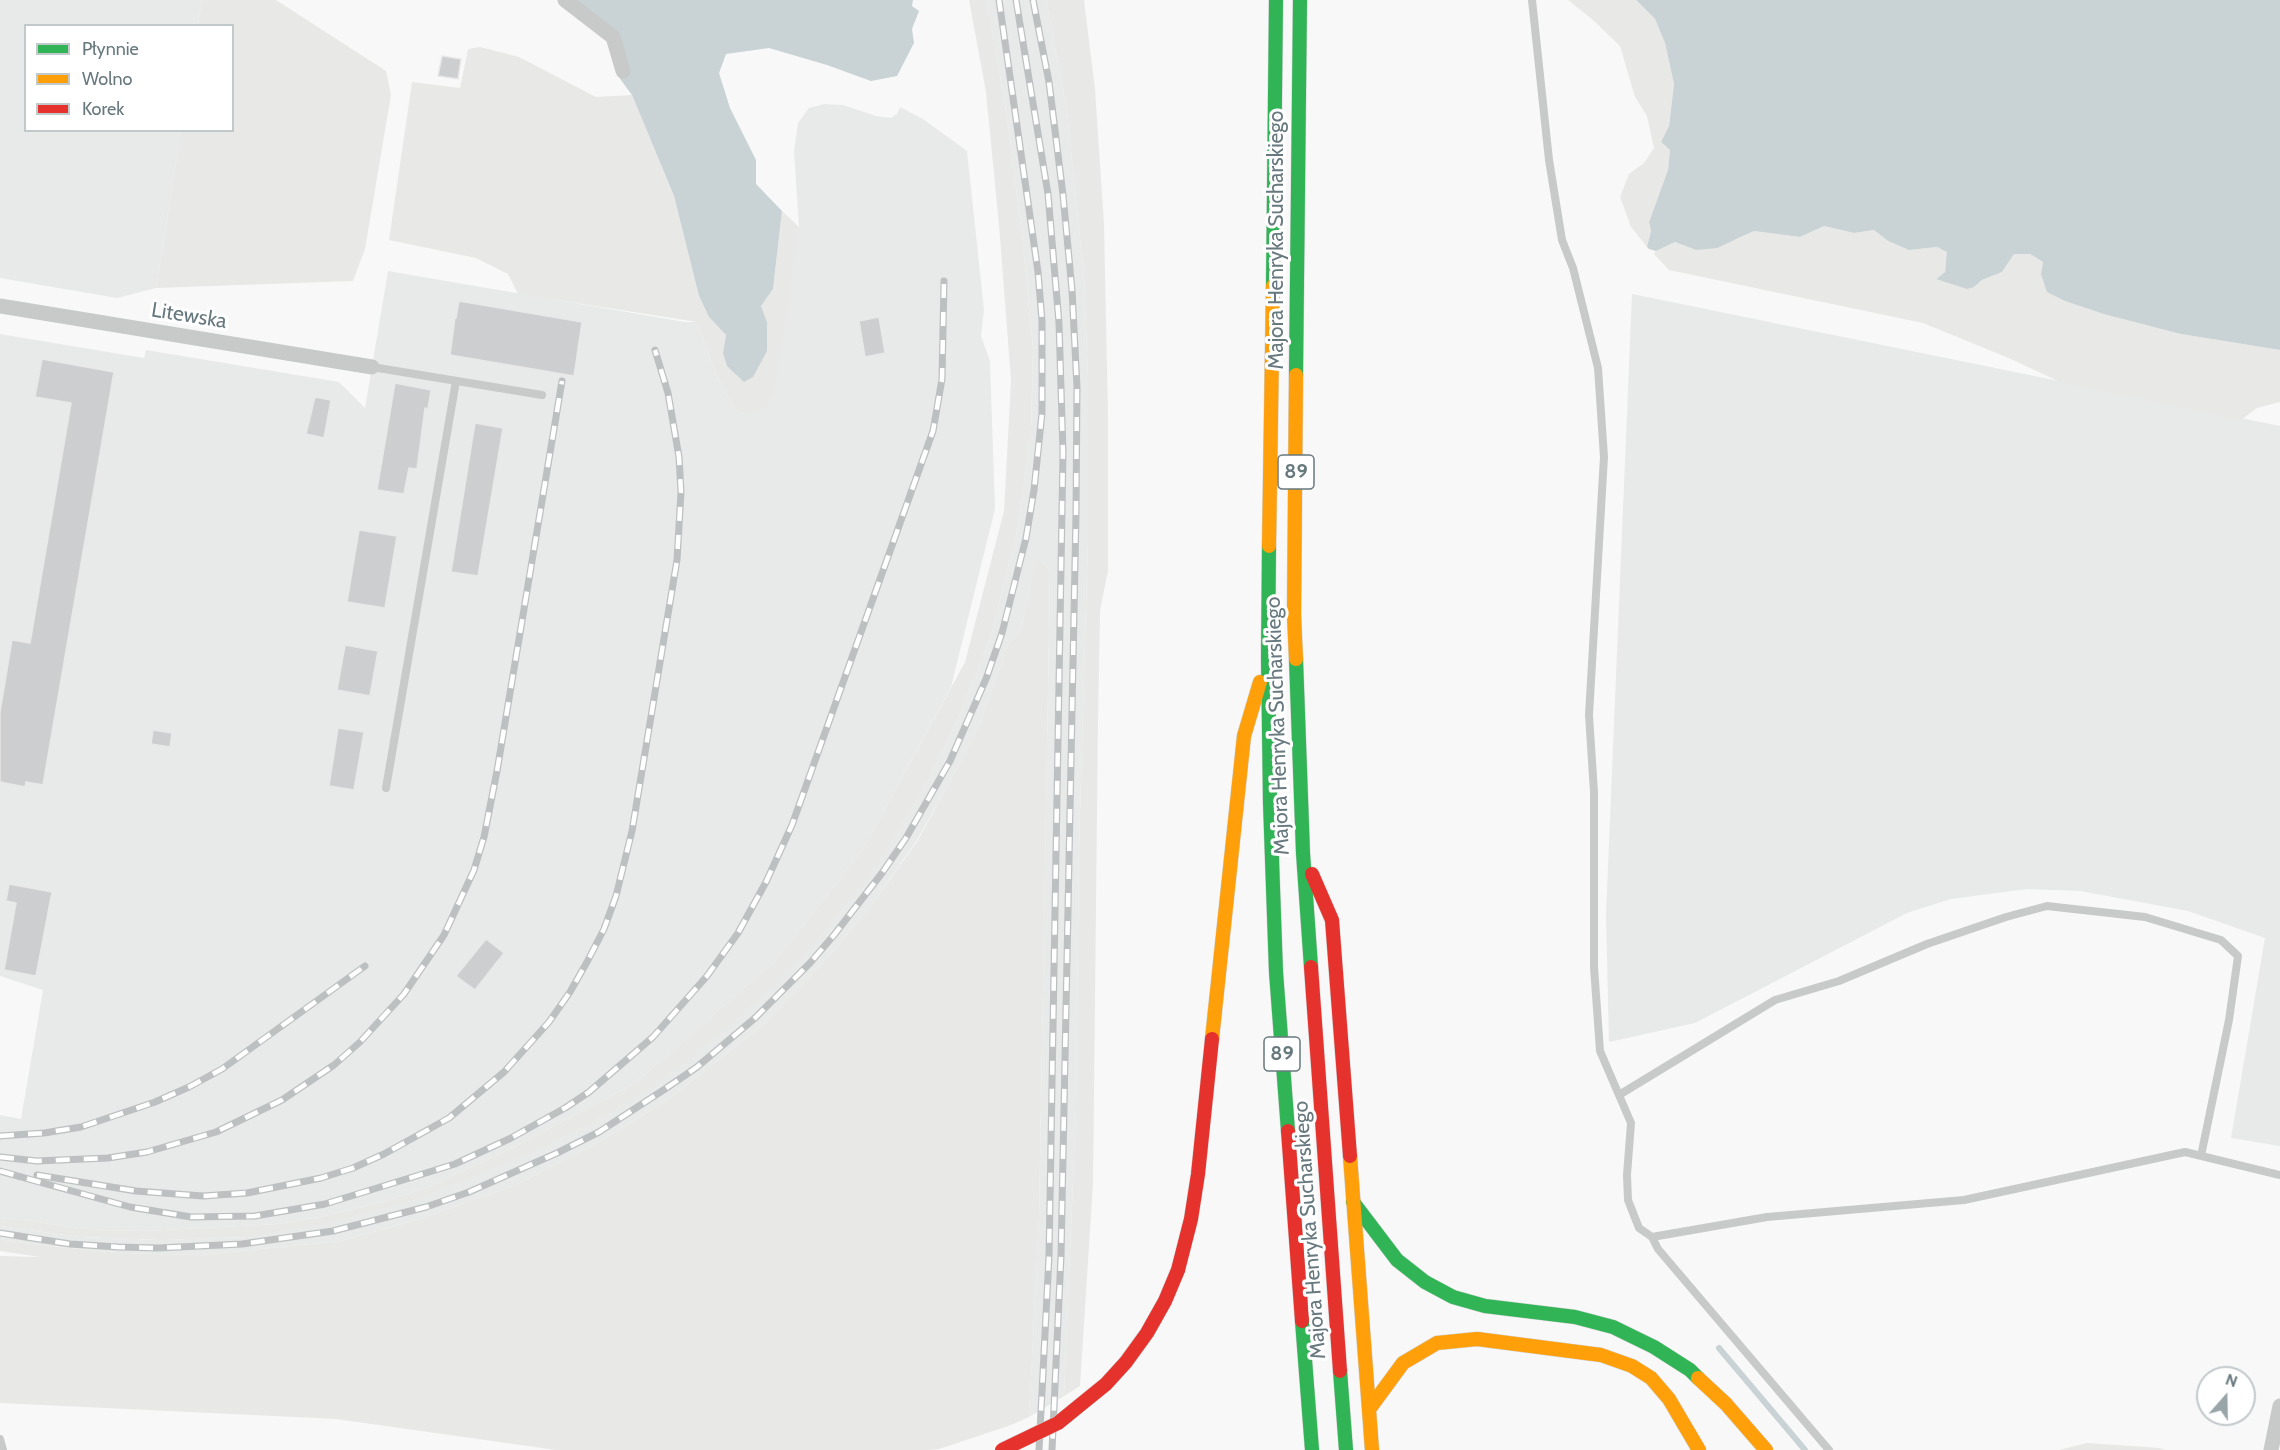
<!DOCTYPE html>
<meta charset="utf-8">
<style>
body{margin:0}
#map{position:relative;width:2280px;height:1450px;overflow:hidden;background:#f8f8f8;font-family:Cabin,sans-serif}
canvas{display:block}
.legend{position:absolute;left:24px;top:24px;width:210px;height:108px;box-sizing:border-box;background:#fff;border:2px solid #c2c9cb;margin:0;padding:8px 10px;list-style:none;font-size:18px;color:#67797e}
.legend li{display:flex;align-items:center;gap:12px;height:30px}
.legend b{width:30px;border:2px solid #c2c9cb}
.north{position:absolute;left:2196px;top:1366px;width:60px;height:60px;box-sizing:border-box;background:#fff;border:2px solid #c2c9cb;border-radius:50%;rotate:20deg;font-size:16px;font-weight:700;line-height:24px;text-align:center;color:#67797e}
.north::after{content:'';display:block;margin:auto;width:21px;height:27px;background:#9aa5a9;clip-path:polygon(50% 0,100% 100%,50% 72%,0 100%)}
</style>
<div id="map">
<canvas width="2280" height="1450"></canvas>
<ul class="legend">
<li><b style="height:8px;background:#30b455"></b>Płynnie</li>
<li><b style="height:8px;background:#ff9f0a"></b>Wolno</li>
<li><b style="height:8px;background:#e5322d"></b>Korek</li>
</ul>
<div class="north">N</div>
</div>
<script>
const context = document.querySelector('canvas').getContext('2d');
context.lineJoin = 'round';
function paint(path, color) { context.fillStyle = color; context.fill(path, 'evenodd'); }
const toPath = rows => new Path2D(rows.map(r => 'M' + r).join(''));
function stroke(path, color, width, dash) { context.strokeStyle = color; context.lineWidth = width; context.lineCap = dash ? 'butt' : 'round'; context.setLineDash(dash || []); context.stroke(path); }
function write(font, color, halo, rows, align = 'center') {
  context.font = font + ' Cabin,sans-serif'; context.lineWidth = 6; context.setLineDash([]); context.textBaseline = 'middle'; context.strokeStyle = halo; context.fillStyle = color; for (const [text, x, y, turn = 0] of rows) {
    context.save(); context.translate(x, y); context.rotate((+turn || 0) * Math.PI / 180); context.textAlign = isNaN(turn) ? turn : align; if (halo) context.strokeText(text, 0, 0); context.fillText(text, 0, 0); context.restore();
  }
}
paint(toPath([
 [0,0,202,0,198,25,26,26,26,130,181,131,156,288,117,298,0,278],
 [987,0,1046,0,1067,111,1084,277,1088,377,1088,540,1079,849,1076,1109,1064,1396,1029,1417,1039,1218,1050,572,1047,566,1036,561,1021,629,1008,645,979,725,947,787,917,840,875,900,832,953,760,1027,666,1101,597,1143,516,1185,417,1220,340,1241,201,1255,117,1253,23,1243,0,1239,0,1226,80,1237,161,1240,246,1237,415,1200,600,1119,832,924,876,866,927,784,961,712,991,636,1019,522,1031,429,1033,349,1022,235,1007,117],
 [824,104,843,105,876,116,891,118,897,114,900,107,923,119,967,151,984,310,981,336,990,361,995,509,951,687,863,849,775,961,635,1083,515,1147,429,1187,382,1202,325,1216,278,1224,145,1231,94,1230,0,1217,0,1115,21,1119,43,990,0,976,0,334,144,358,146,350,339,382,365,408,388,271,685,322,697,322,715,372,734,409,746,415,799,227,794,151,798,123,809,108],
 [1632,294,2280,426,2280,1146,2231,1138,2265,938,2188,911,2080,891,2027,889,1951,899,1907,913,1695,1023,1609,1042,1606,914]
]), '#e8e9e9');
paint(toPath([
 [202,0,276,0,386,71,391,95,365,249,353,281,156,288,181,131,232,130,232,26,198,25],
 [969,0,987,0,1007,117,1022,235,1033,349,1031,429,1019,522,991,636,961,712,927,784,876,867,832,924,780,980,729,1025,667,1076,600,1119,514,1160,415,1200,318,1225,246,1237,161,1240,80,1237,0,1226,0,1217,94,1230,145,1231,278,1224,325,1216,382,1202,429,1187,515,1147,635,1083,775,961,863,849,965,662,1004,511,1011,380,999,225,986,92],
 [1046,0,1084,0,1095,89,1104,224,1108,415,1108,571,1100,611,1098,720,1093,1184,1080,1386,1064,1396,1076,1109,1079,849,1088,540,1088,377,1084,277,1067,111],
 [1568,0,1636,0,1655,19,1665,43,1674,84,1669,126,1661,142,1670,150,1668,170,1649,222,1651,231,1647,247,1631,227,1620,197,1629,174,1644,163,1654,148,1647,116,1635,97,1620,46,1593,20],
 [480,47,519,57,596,97,632,95,674,196,699,296,709,317,726,335,723,353,767,322,761,306,773,289,782,211,799,227,775,388,763,410,746,415,734,409,715,372,697,322,518,294,508,274,476,258,389,240,412,82,460,88,468,49],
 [1824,226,1854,233,1874,230,1888,241,1909,250,1937,247,1948,252,1945,272,1936,279,1974,287,1982,280,2002,272,2014,254,2030,254,2043,262,2041,274,2181,334,2280,350,2280,402,2257,408,2241,420,2060,382,2011,359,1923,323,1669,270,1654,254,1656,251,1675,242,1696,250,1738,239,1754,231,1800,237],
 [1036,560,1047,566,1050,572,1039,1218,1029,1417,1011,1425,939,1449,929,1450,556,1450,336,1419,0,1403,0,1256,40,1257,0,1251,0,1239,23,1243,117,1253,201,1255,340,1241,417,1220,516,1185,597,1143,666,1101,760,1027,832,953,875,900,918,840,947,787,979,725,1008,645,1021,629],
 [2087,1443,2160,1448,2165,1450,2059,1450]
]), '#e8e9e6');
paint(toPath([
 [571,0,913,0,912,6,919,11,912,29,914,43,897,76,871,81,827,65,769,48,726,54,719,73,730,108,756,160,756,184,782,211,773,289,761,306,767,322,767,351,753,377,744,382,727,366,723,353,726,335,709,317,699,296,674,196,632,95,618,76,615,33],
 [1636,0,2280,0,2280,350,2181,334,2104,314,2065,301,2047,292,2041,274,2043,262,2030,254,2014,254,2002,272,1982,280,1974,287,1967,289,1936,279,1945,272,1947,252,1937,247,1909,250,1888,241,1874,230,1854,233,1824,226,1800,237,1754,231,1717,248,1696,250,1675,242,1656,251,1649,249,1647,247,1651,231,1649,222,1668,170,1670,150,1661,142,1669,126,1674,84,1665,43,1655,19]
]), '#c9d2d4');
stroke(toPath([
 [1719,1348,1805,1450]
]), '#c9d2d4', 6);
const building = toPath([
 [442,56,461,59,458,79,438,76,442,56],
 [459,301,582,322,574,376,450,355,455,318,456,318,459,301],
 [879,317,885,353,865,357,859,321,879,317],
 [42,359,114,372,43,785,26,782,25,787,0,782,0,712,12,640,30,643,71,403,35,397,42,359],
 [395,383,431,390,428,409,425,408,417,469,409,468,404,494,377,490,395,383],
 [315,397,331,400,324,438,306,434,315,397],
 [475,423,503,428,478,576,451,572,475,423],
 [359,530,397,536,385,608,347,602,359,530],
 [345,645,378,651,370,696,337,690,345,645],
 [338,728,364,732,354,790,329,786,338,728],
 [153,730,172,733,170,747,151,744,153,730],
 [9,884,52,892,36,976,4,970,16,903,6,901,9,884],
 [486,939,504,953,475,990,456,976,486,939]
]);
paint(building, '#cccecf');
stroke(building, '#e8e8e8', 1.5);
const fast = toPath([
 [1273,286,1276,0],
 [1296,375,1300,0],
 [1269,546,1268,658,1270,803,1276,972,1288,1131],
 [1296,659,1303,853,1311,967],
 [1353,1202,1397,1260,1425,1282,1453,1297,1485,1306,1575,1317,1613,1327,1654,1347,1690,1370,1698,1378],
 [1302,1321,1312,1450],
 [1340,1371,1346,1450]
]);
const slow = toPath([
 [1269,546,1273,286],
 [1296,659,1294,615,1296,375],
 [1212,1039,1244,736,1260,682],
 [1350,1156,1372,1450],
 [1698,1378,1726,1404,1766,1450],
 [1370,1408,1403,1363,1437,1343,1477,1339,1601,1355,1632,1366,1651,1378,1669,1399,1699,1450]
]);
const jam = toPath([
 [1312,874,1332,920,1350,1156],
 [1311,967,1340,1371],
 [1288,1131,1302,1321],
 [1178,1270,1191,1219,1198,1174,1212,1039]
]);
stroke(fast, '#d2d3d4', 15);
stroke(slow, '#d2d3d4', 15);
stroke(jam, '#d2d3d4', 15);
stroke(toPath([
 [1532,0,1549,160,1562,240,1573,268,1598,368,1604,457,1589,715,1594,792,1594,967,1600,1051,1631,1123,1627,1175,1628,1200,1639,1228,1652,1237,1658,1249,1829,1450],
 [372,367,542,395],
 [386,788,456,381],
 [1619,1095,1775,1000,1839,981,1927,944,2006,917,2047,906,2145,917,2221,940,2238,956,2229,1020,2201,1156],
 [1652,1237,1767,1217,1964,1200,2185,1152,2280,1175],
 [0,1439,3,1450]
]), '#c8c9c9', 8);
stroke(toPath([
 [565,0,613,37,623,71],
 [0,306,372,367],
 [2271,1450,2280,1406]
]), '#c8c9c9', 15);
stroke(fast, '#30b455', 14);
stroke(slow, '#ff9f0a', 14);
stroke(jam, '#e5322d', 14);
const rail = toPath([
 [1016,0,1048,194,1059,323,1063,453,1049,1256,1039,1450],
 [1033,0,1049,82,1063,195,1072,290,1077,387,1076,514,1061,1256,1052,1450],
 [0,1136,44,1133,81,1127,155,1102,189,1087,222,1069,365,966],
 [0,1157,37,1161,108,1158,147,1152,216,1132,282,1100,334,1065,360,1042,404,994,444,935,474,870,484,837,497,771,562,381],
 [0,1171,130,1207,191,1217,255,1216,325,1204,455,1164,511,1138,565,1108,589,1092,653,1037,707,976,738,933,766,882,792,825,933,431,942,379,944,281],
 [37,1175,136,1191,203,1196,247,1193,321,1178,353,1168,384,1154,449,1118,504,1072,549,1022,570,992,587,962,604,929,616,896,632,831,677,560,681,492,679,457,668,393,655,350],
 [0,1233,70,1244,118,1247,158,1248,242,1244,333,1231,426,1207,469,1192,557,1153,599,1132,665,1089,697,1067,755,1018,810,963,834,935,882,873,906,838,950,761,986,679,1002,633,1026,538,1034,490,1042,413,1042,321,1038,272,999,0]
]);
stroke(rail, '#bdc0c1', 7);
stroke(rail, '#fff', 4.5, [14]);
const jamBridge = toPath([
 [1002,1450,1058,1423,1106,1384,1126,1362,1147,1333,1165,1301,1178,1270]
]);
stroke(jamBridge, '#d2d3d4', 15, []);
stroke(jamBridge, '#e5322d', 14);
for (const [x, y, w] of [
 [1296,472,36],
 [1282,1054,36]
]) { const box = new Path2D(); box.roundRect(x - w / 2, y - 17, w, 34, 4.5); context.fillStyle = '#fff'; context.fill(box); stroke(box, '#67797e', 1.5); }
write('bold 20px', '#67797e', null, [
 ["89",1296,472],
 ["89",1282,1054]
]);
write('21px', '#67797e', '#fff', [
 ["Majora Henryka Sucharskiego",1277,240,-90],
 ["Litewska",189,316,9],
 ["Majora Henryka Sucharskiego",1278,726,-92],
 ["Majora Henryka Sucharskiego",1310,1230,-94]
]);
</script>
